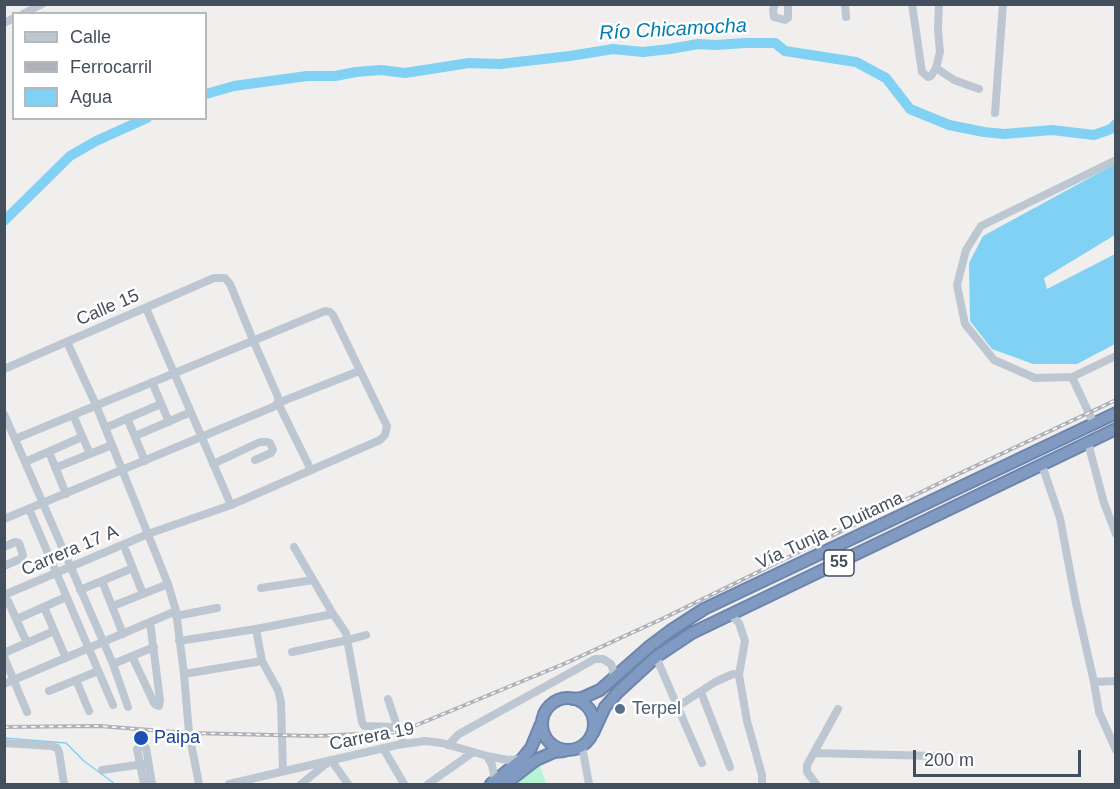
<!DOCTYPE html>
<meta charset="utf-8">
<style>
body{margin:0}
#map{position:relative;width:1120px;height:789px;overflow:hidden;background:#f1eeee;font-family:Helvetica,sans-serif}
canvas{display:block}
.frame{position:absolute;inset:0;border:6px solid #444f5d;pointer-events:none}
.legend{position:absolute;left:12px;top:12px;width:195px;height:108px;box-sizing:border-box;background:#fff;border:2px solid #b4b9be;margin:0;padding:8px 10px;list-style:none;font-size:18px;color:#444f5d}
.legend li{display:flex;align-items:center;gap:12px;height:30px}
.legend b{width:30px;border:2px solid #b4b9be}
.scale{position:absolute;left:913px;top:750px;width:168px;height:27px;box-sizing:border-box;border:3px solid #444f5d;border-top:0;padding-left:8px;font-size:18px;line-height:21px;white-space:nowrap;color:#444f5d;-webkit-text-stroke:4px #fff;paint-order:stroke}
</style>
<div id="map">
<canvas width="1120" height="789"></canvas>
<div class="frame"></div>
<ul class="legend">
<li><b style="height:8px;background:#bdc7d2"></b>Calle</li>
<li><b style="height:8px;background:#afb2b9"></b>Ferrocarril</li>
<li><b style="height:16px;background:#80d1f4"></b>Agua</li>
</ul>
<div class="scale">200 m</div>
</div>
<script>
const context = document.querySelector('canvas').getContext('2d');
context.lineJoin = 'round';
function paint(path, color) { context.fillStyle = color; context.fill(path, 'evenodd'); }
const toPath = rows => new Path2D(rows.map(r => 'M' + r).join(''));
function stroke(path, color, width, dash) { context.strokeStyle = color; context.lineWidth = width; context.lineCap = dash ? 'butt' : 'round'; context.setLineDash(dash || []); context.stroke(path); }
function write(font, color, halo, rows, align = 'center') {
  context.font = font + ' Helvetica,sans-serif'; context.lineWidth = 5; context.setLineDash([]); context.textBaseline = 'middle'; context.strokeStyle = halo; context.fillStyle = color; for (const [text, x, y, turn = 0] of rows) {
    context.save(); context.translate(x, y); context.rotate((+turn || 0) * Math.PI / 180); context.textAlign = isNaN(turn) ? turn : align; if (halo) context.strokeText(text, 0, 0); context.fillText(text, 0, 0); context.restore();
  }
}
paint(toPath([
 [540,765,546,784,517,784]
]), '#b7f3d4');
paint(toPath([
 [1115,164,1115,235,1044,278,1047,289,1115,254,1115,344,1077,364,1033,364,992,349,970,321,969,263,983,236]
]), '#80d1f4');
stroke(toPath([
 [4,738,66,743,84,761,115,784]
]), '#80d1f4', 1.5);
stroke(toPath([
 [206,94,234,86,307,76,335,76,356,72,381,70,405,73,469,63,500,64,570,56,613,49,643,52,670,49,698,44,716,45,744,43,775,43,785,51,856,62,886,78,910,109,949,125,984,132,1004,134,1052,130,1094,135,1111,129,1116,124],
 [4,221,70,156,96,141,147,118]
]), '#80d1f4', 10);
const highway = toPath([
 '542 724a26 26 0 1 1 52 0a26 26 0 1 1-52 0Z',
 [573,699,582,698,600,690,650,646,670,631,704,609,1116,413],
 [593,733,605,707,618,692,656,657,692,633,1116,429],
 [491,784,522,759,531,748,541,724],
 [505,784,536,760,554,752,564,751]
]);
stroke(highway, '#6c85ae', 14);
stroke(toPath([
 [775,4,773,10,774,17,785,20,788,18,788,4],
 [845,4,846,17],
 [912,4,922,72,928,77,931,76,936,68],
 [939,4,938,30,940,52,936,68,954,80,979,89],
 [23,14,42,4],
 [4,23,14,18],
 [995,113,1003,4],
 [1116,160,981,226,966,250,957,285,965,324,994,360,1035,378,1072,377,1116,356],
 [146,308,231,505],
 [67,342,96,405,168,584,176,611,184,674,189,733,199,784],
 [4,369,214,278,225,278,230,284,253,340,278,397,278,403,311,470],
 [1072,377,1094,424],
 [152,382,169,422],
 [4,414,113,664,128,707],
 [73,415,90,454],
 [127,418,145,461],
 [105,428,161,404],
 [135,436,191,412],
 [1088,443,1104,503,1116,534],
 [49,452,66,494],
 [25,462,82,437],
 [213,464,260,442,268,442,270,443,273,450,271,453,255,460],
 [1042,465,1060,518,1076,603,1094,682,1099,712,1116,750],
 [55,468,112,445],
 [29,509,113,705],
 [4,519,273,407,278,403,359,371],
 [4,547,15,542,19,543,23,555,20,559,4,566],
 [294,547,333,614,346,633,362,722,364,726,396,727],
 [126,551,143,594],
 [102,581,123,634],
 [261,588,313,580],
 [80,590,133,568],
 [4,595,148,534,231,505,380,440,385,435,387,426,333,315,330,312,325,311,15,439],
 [8,601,27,643],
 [113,606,168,584],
 [44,607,66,658],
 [731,615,739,623,745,641,739,675,747,721,762,775,762,784],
 [176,616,217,608],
 [17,619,66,597],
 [256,629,262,661,278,690,281,702,283,771],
 [179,641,256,629,333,614],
 [292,652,348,640,366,635],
 [4,653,54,631],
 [132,656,154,703,156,705,159,706,160,700,150,622],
 [4,657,27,712],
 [656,657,702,763],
 [113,664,154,647],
 [184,674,262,661],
 [76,680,89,711],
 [1094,682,1116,681],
 [4,684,176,611],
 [49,691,98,671],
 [701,692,730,767],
 [388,699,403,744],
 [677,707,715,682,733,674,739,675],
 [4,743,52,746,57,748,59,752,64,784],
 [448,745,459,734,595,659,603,659,611,664,614,673,612,679],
 [582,746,589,784],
 [383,748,404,784],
 [814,753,936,756],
 [487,756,492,765,495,781],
 [102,770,144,764],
 [144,784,137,749,141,746,144,746,146,748,152,784],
 [229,784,397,745,425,741,442,743,487,756,508,760,522,759],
 [301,784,331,760,348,784],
 [428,784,472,753],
 [816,784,807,772,807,765,838,709]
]), '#bdc7d2', 8);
stroke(highway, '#819ac2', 10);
const rail = toPath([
 [4,727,99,726,189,733,316,736,400,732,566,663,664,618,950,478,1116,400]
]);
stroke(rail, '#afb2b9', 4);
stroke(rail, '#fff', 1.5, [4.5]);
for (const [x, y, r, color] of [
 [620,709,6,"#5c6f8a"],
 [141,738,8,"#1a4fb4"]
]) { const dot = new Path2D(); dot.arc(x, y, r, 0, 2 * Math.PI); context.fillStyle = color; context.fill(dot); stroke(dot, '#fff', 2); }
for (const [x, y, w] of [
 [839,563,30]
]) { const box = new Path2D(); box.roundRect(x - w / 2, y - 13, w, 26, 4.5); context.fillStyle = '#fff'; context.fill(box); stroke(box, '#444f5d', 1.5); }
write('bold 16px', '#444f5d', null, [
 ["55",839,563]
]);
write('18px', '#444f5d', '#fff', [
 ["Calle 15",108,308,-23],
 ["Vía Tunja - Duitama",830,531,-25],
 ["Carrera 17 A",70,551,-23],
 ["Carrera 19",372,737,-11]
]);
write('18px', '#4e5e75', '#fff', [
 ["Terpel",632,709]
], 'left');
write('18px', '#164399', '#fff', [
 ["Paipa",154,738]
], 'left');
write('italic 20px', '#007db5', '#fff', [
 ["Río Chicamocha",673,30,-3]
]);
</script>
